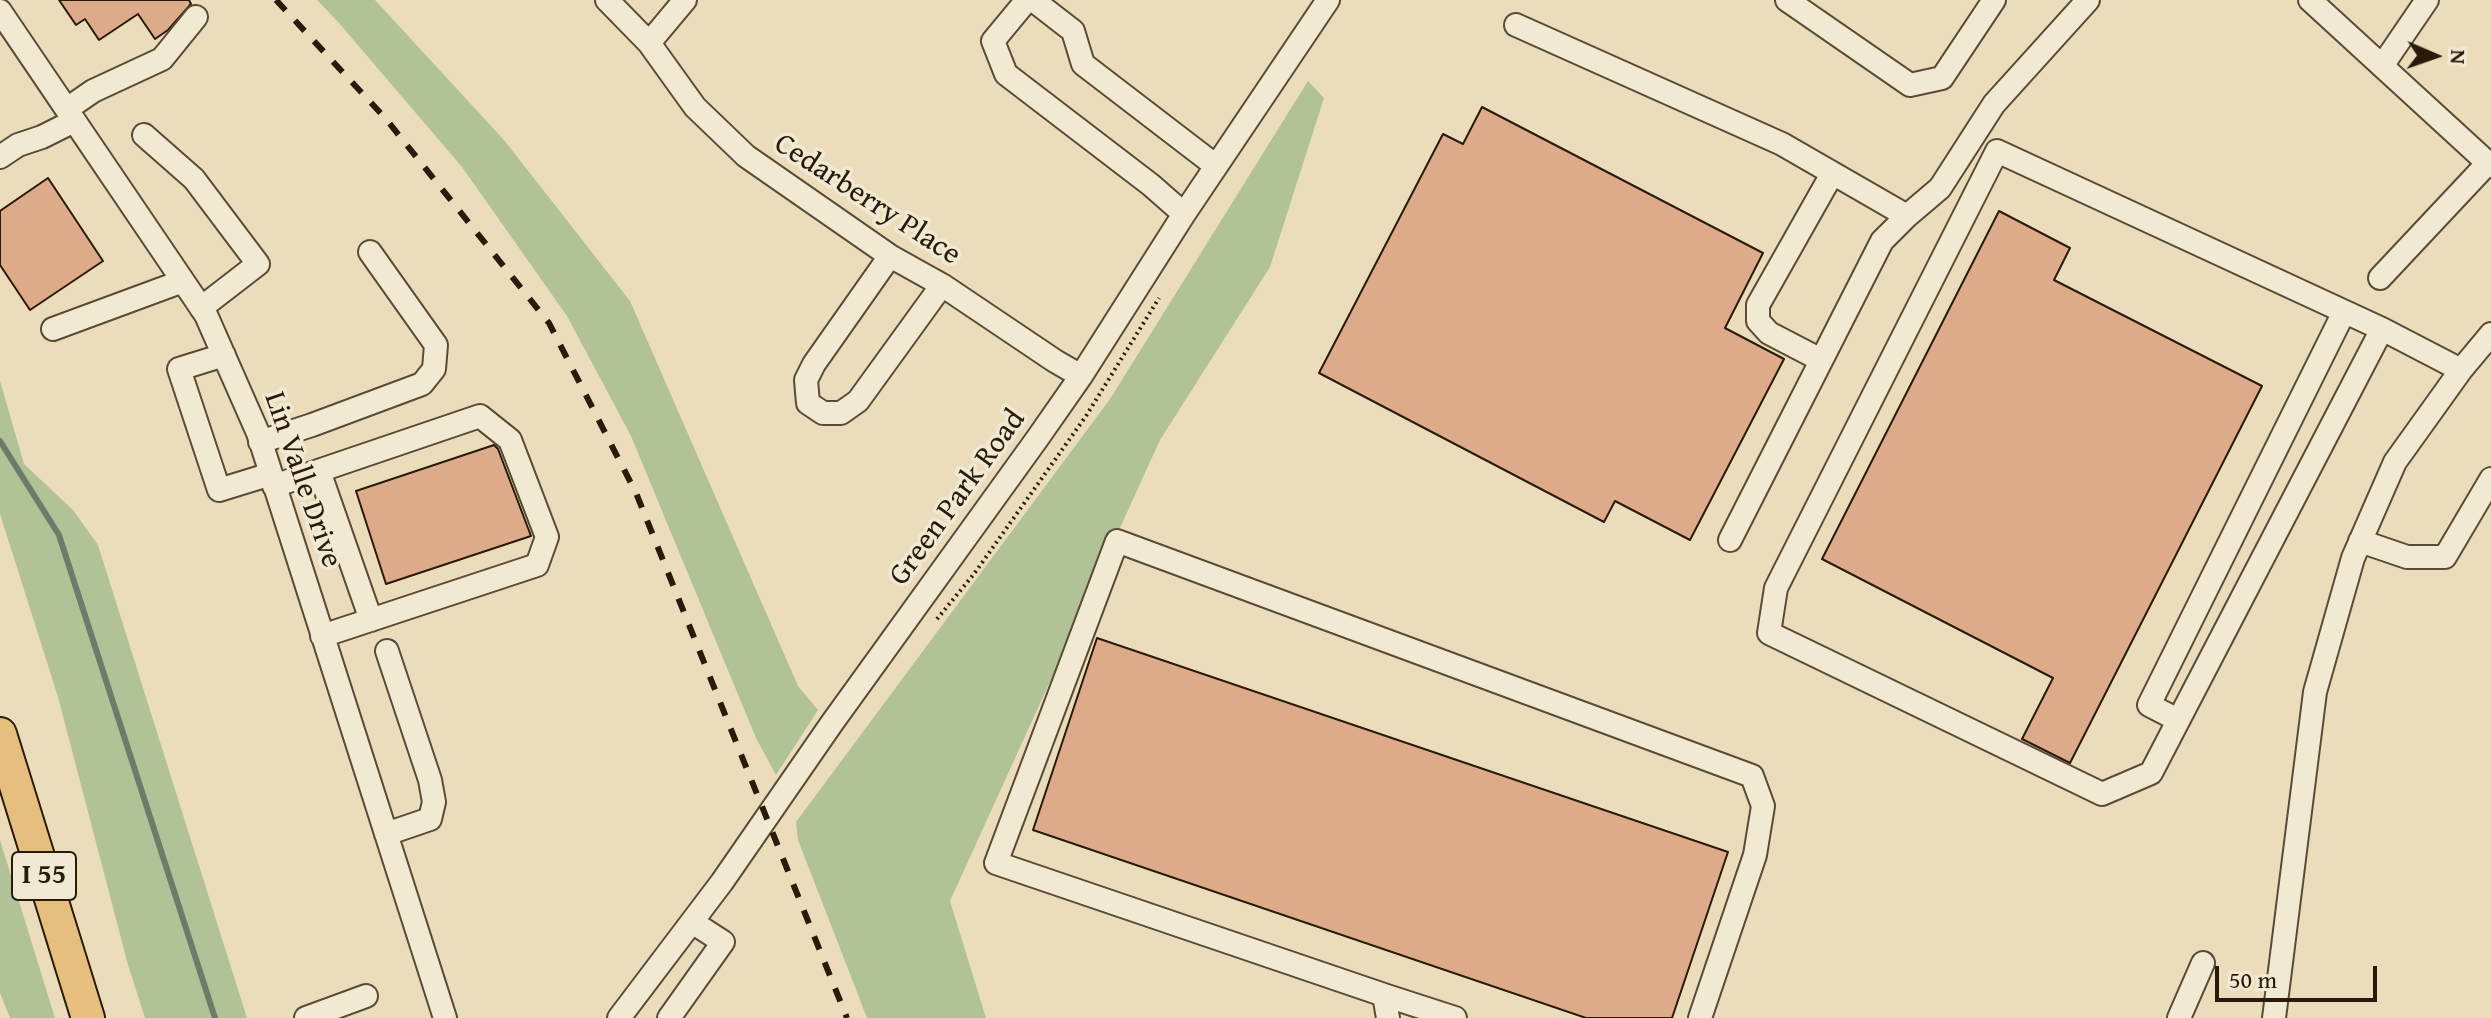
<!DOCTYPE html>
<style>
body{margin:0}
#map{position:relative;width:2491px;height:1018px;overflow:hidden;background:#ebddbc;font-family:"Gentium Book Plus",serif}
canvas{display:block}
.north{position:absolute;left:2395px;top:16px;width:80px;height:80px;-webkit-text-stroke:6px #f2e9d3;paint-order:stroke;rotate:92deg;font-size:22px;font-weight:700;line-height:32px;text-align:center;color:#291a09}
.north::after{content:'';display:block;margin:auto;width:28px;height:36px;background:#291a09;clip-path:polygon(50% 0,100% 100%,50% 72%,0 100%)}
.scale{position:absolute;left:2215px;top:966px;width:162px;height:36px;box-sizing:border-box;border:4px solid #291a09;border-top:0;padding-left:10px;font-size:24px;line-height:28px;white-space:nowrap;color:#291a09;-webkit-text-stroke:6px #f2e9d3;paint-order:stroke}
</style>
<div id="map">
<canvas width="2491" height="1018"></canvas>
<div class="north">N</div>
<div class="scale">50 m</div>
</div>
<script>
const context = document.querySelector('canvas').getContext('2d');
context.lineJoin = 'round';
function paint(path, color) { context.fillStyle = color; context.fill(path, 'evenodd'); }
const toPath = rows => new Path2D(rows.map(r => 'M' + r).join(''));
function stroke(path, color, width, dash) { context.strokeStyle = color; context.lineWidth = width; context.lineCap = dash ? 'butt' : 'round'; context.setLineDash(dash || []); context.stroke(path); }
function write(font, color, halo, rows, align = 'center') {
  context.font = font + ' "Gentium Book Plus",serif'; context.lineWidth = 7; context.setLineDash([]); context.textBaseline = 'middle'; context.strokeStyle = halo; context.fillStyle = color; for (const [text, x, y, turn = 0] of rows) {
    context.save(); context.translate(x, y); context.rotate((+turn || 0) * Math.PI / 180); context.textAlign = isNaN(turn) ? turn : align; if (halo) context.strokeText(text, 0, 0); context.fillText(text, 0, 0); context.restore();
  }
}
paint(toPath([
 [317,0,375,0,504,140,630,301,798,686,818,710,776,775,756,738,631,436,567,316,462,167,339,23],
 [1308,81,1324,98,1270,267,1160,440,950,901,986,1018,867,1018,798,840,796,822,1110,399],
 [0,381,24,464,73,510,98,545,247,1018,145,1018,128,965,58,697,0,514],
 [0,840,55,1018,10,1018,0,993]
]), '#b1c296');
stroke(toPath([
 [0,441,59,535,215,1018]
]), '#6c7c6b', 6);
const building = toPath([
 [59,0,189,0,191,4,168,30,155,39,138,14,99,40,85,19,76,25,59,0],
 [1482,107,1763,253,1725,328,1784,359,1690,540,1615,501,1604,522,1319,373,1443,134,1463,144,1482,107],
 [48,178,103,261,30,310,0,265,0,211,48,178],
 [1999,211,2070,248,2054,280,2262,386,2070,763,2022,739,2053,678,1822,559,1999,211],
 [494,445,498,449,531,536,386,584,356,491,494,445],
 [1097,638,1728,852,1672,1018,1586,1018,1033,830,1097,638]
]);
paint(building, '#ddab8a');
stroke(building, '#291a09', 2);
const minor = toPath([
 [607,0,649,43],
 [685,0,649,43,695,107,746,156,890,256,942,285,1055,361,1081,376],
 [1027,0,993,41,1006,74,1151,185,1184,214],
 [1033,0,1073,31,1083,64,1216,166],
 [1787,0,1910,85,1942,78,1994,0],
 [2310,0,2491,166],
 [0,11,206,315,258,433,445,1018],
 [1516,25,1782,144,1907,216],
 [2382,66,2427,0],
 [67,109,93,91,162,59,196,17],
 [144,135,194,179,258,264,201,308],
 [0,157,18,145,42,137,74,121],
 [890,256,814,364,806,380,808,403,823,413,841,413,858,401,942,285],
 [2380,278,2488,163],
 [53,329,183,281],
 [2382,329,2151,773,2102,794,1769,633,1776,588,1997,151,2382,329,2461,370],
 [224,355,179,369,219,490,271,474],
 [1821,360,1769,333,1758,321,1758,305,1832,174],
 [260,442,312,425,422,384,434,369,436,345,370,252],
 [319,471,371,620],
 [274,486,480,416,510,440,547,537,537,565,322,636],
 [1730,540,1882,241,1907,216,1940,188,1994,104,2088,0],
 [2360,541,2407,557,2445,557,2491,479],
 [2178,720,2149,705,2344,312],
 [386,834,430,819,434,802,430,780,387,651],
 [1384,995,1455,1018],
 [306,1018,366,996],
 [619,1018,722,882,832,723,1037,439,1081,376,1184,214,1328,0],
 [669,1018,723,942,692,922],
 [1388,1018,1384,995,996,863,1117,541,1752,776,1763,806,1755,855,1700,1018],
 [2179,1018,2203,963],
 [2274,1018,2315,692,2353,558,2395,462,2461,370,2491,334]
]);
const highway = toPath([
 [0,734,88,1018]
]);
stroke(minor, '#5a4b36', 26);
stroke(highway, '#291a09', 36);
stroke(toPath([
 [937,619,974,574,1086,416,1159,298]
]), '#291a09', 4, [2, 4]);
stroke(minor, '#f2e9d3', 22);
stroke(highway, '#e6be7e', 32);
stroke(toPath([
 [276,0,386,119,549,323,636,493,847,1018]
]), '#291a09', 6, [14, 14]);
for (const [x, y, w] of [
 [44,876,64]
]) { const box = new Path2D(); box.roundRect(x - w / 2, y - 24, w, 48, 6); context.fillStyle = '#f2e9d3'; context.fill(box); stroke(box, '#291a09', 2); }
write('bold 28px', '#291a09', null, [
 ["I 55",44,876]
]);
write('30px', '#291a09', '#f2e9d3', [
 ["Cedarberry Place",867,200,33],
 ["Lin Valle Drive",302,480,71],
 ["Green Park Road",958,498,-54]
]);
</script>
